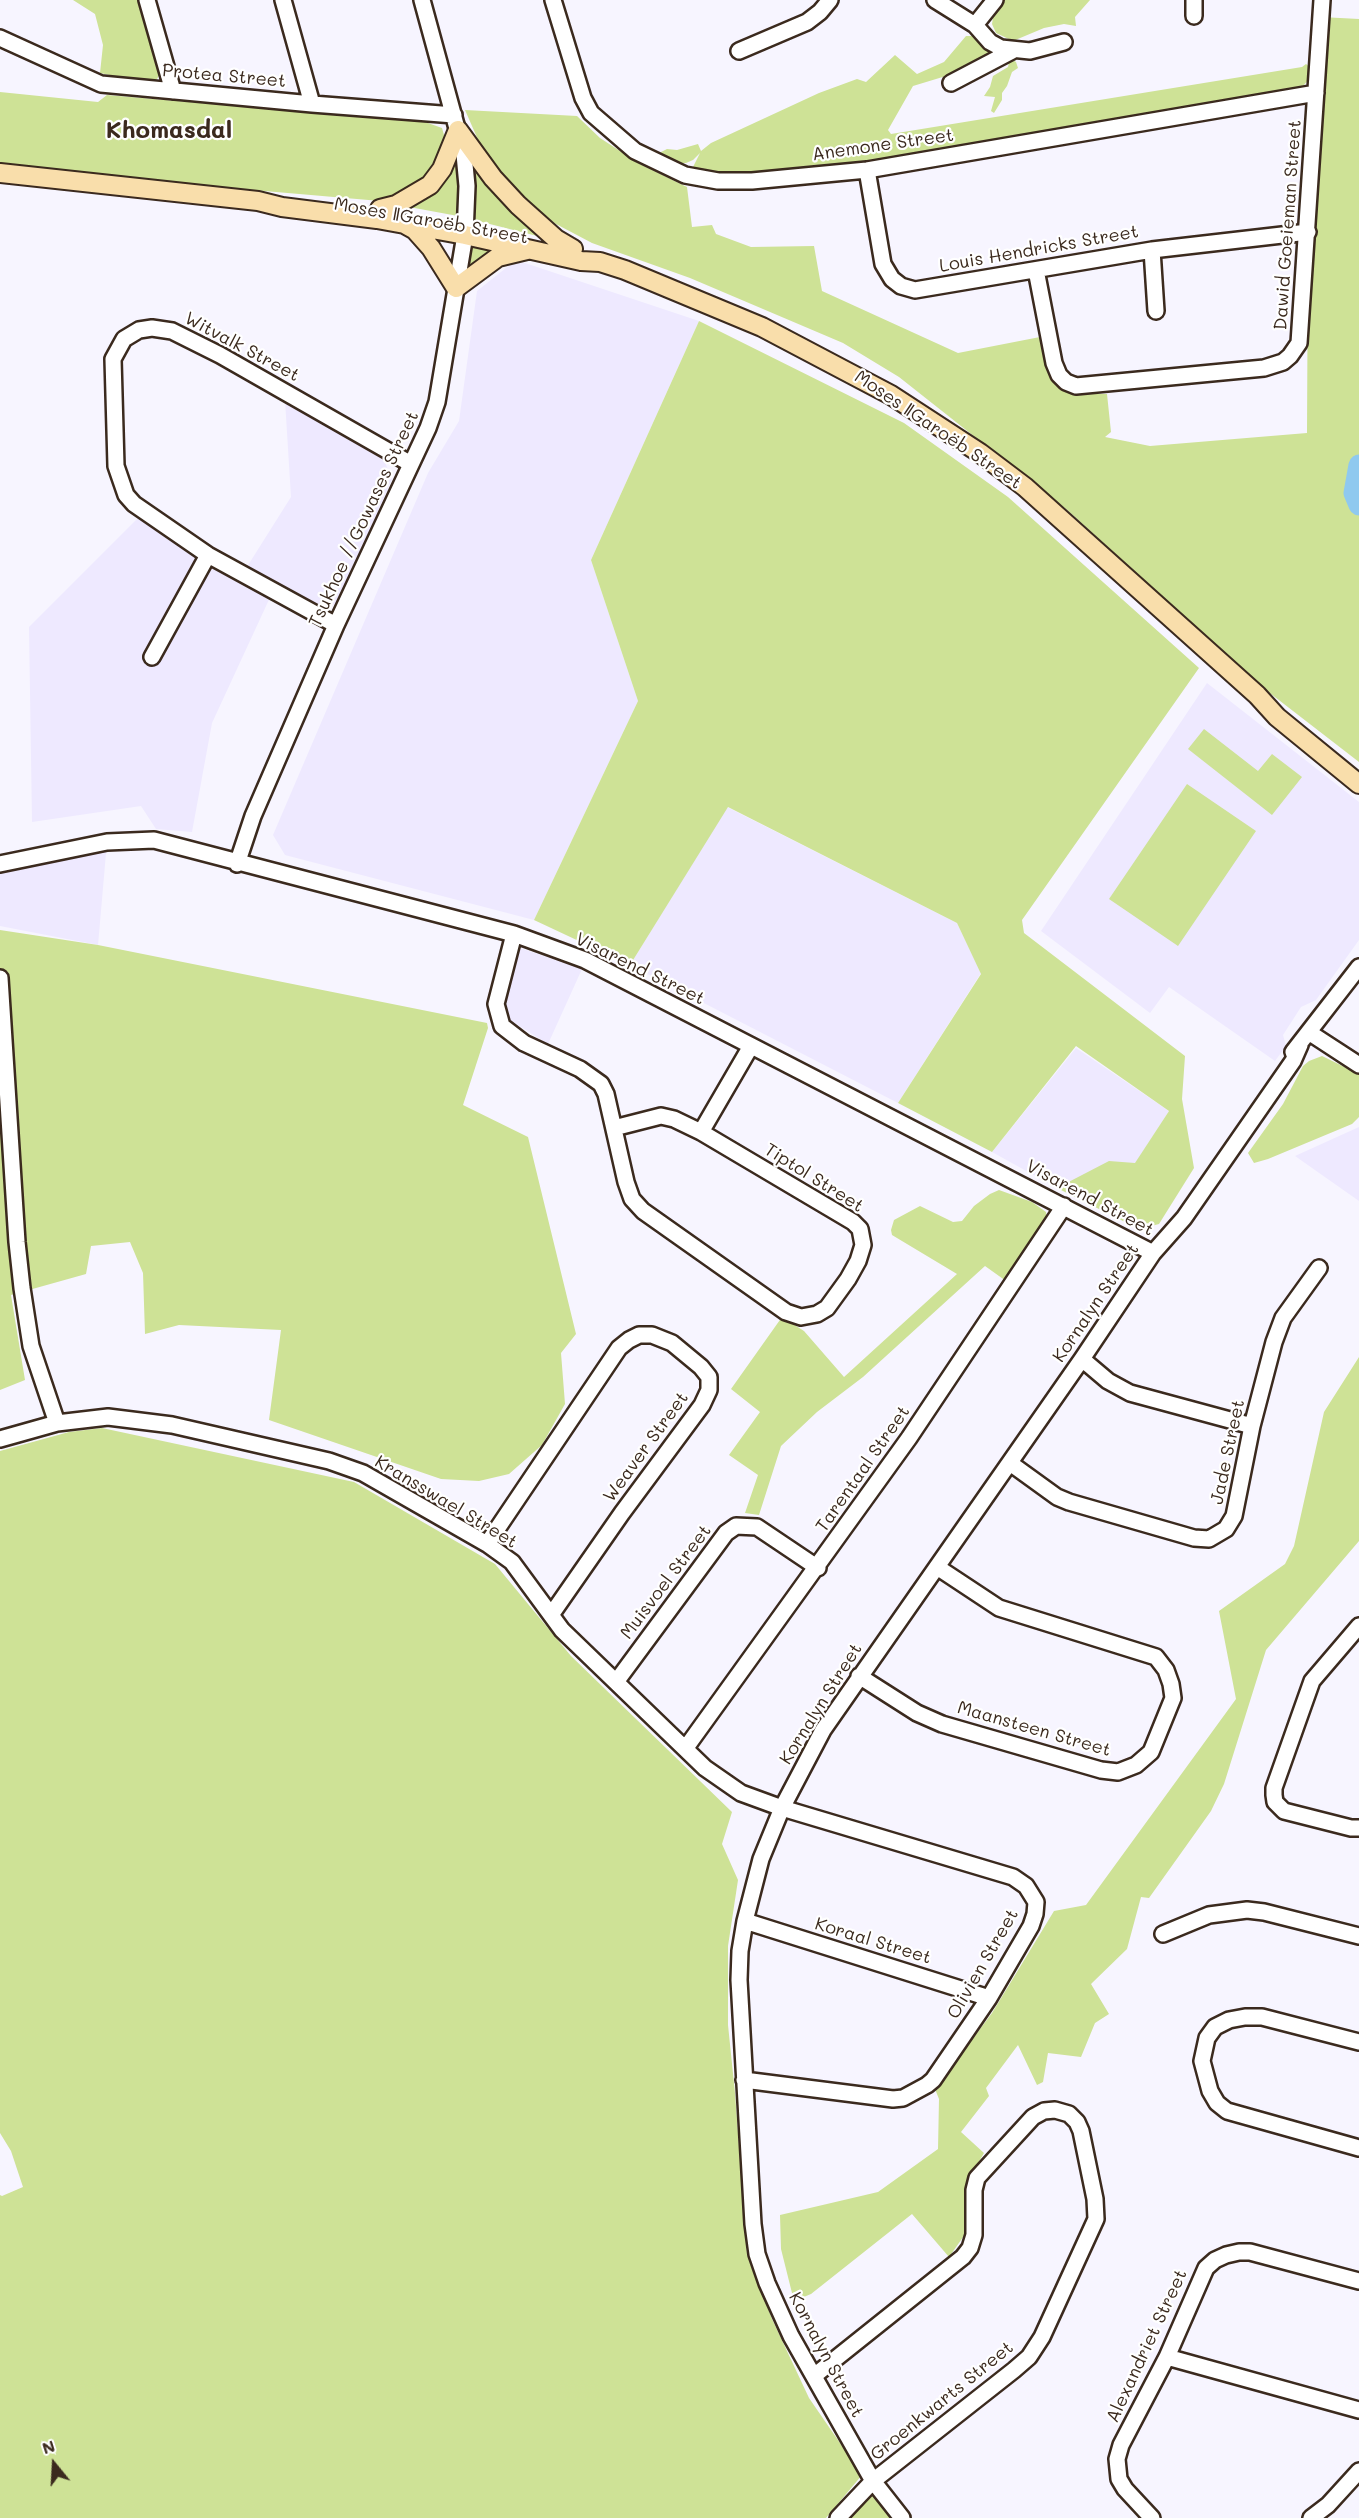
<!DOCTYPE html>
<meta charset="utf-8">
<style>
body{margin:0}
#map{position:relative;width:1359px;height:2518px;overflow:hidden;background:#f7f5ff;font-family:Mali,sans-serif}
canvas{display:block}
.north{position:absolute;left:24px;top:2434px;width:60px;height:60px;-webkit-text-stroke:4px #fff;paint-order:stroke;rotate:342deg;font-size:16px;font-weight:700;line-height:24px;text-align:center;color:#3b2a1e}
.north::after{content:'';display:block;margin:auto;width:21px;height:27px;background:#3b2a1e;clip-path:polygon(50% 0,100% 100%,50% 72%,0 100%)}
</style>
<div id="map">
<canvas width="1359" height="2518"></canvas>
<div class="north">N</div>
</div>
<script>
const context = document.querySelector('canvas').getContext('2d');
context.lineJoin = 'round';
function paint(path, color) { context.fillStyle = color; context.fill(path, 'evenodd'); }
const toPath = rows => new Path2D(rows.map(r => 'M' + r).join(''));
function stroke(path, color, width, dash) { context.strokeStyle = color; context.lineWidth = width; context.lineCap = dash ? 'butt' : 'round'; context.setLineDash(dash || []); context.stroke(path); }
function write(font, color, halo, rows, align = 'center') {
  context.font = font + ' Mali,sans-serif'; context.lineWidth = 4.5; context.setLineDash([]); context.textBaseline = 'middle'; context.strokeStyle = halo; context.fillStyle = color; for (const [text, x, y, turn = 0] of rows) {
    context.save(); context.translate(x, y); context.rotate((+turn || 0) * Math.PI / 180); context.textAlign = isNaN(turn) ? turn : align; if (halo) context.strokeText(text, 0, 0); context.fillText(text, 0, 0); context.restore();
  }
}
paint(toPath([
 [516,260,699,321,591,560,638,701,534,920,285,855,273,835,428,473,459,421,477,291],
 [285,400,384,460,392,479,339,600,320,616,273,591,212,723,192,832,156,829,141,806,32,822,29,627,141,515,245,570,291,497],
 [1207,683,1359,802,1359,940,1316,1000,1301,1007,1283,1035,1286,1046,1275,1061,1169,987,1150,1013,1041,931],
 [727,807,957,923,981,973,898,1103,630,965],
 [107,842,98,945,0,926,0,864],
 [517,947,582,969,548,1044,505,1017,504,1004],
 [1076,1048,1169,1111,1135,1164,1071,1181,1057,1188,992,1152],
 [1359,1127,1359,1201,1295,1156]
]), '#eee9ff');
paint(toPath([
 [73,0,138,0,148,33,160,59,161,72,157,79,143,82,100,73,103,45,95,14],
 [1004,0,1090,0,1075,17,1076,26,1064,24,1044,28,1013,41,996,33,992,24,994,12],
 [1321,17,1359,19,1359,762,1262,687,1066,509,899,377,843,343,690,278,592,243,556,224,528,203,501,176,479,142,465,110,577,116,600,138,640,164,687,187,692,227,712,225,716,234,751,247,814,246,822,291,958,353,1040,337,1051,378,1060,387,1072,394,1107,394,1111,432,1105,437,1150,446,1307,433,1308,232],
 [966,36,975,36,993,54,969,69,913,86,888,130,891,134,1302,67,1306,64,1311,68,1309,79,1304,85,1293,90,842,166,732,174,692,169,700,153,693,160,686,163,670,163,659,156,661,152,667,149,677,150,698,144,701,151,711,143,819,93,857,79,866,82,895,55,917,74,944,62],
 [1013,60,1016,62,1018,68,1012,72,1007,86,1002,93,1002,100,994,113,991,111,995,97,984,96,990,87,993,76,1008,67,1009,62],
 [0,92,98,102,107,95,425,122,442,128,446,142,432,175,407,194,380,201,253,190,0,163],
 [456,148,458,174,458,216,409,207],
 [476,161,553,240,474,220],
 [472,239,508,247,468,274],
 [699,321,904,423,1008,497,1199,668,1022,920,1024,933,1185,1056,1182,1099,1194,1168,1159,1224,1139,1229,1057,1188,1109,1161,1135,1163,1169,1111,1076,1046,992,1152,898,1103,981,974,957,923,728,807,630,965,534,920,638,701,591,560],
 [1204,729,1258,771,1272,754,1302,777,1272,815,1188,749],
 [1187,784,1256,831,1178,946,1109,899],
 [0,930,98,945,487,1023,488,1028,463,1105,528,1137,576,1334,561,1353,565,1404,542,1445,509,1474,479,1481,441,1479,269,1420,281,1330,179,1325,145,1334,143,1273,130,1242,91,1246,86,1274,11,1295,25,1380,0,1390],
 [1322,1056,1359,1074,1359,1117,1352,1124,1268,1159,1254,1163,1248,1153,1283,1104,1303,1066,1309,1061],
 [999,1190,1032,1202,1046,1212,1047,1219,1006,1281,985,1266,863,1377,817,1412,781,1446,759,1515,745,1513,758,1475,729,1455,760,1412,731,1389,782,1317,804,1331,844,1377,957,1274,892,1235,891,1230,894,1220,920,1206,953,1222,962,1221,974,1206,990,1194],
 [1359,1357,1359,1541,1266,1650,1224,1784,1211,1811,1149,1898,1141,1897,1127,1949,1091,1984,1109,2014,1095,2023,1081,2057,1048,2053,1043,2082,1037,2085,1018,2045,986,2088,989,2096,961,2132,984,2153,967,2182,965,2204,966,2233,949,2257,912,2214,811,2294,794,2301,781,2249,780,2215,878,2192,938,2149,939,2099,935,2089,992,2013,1054,1911,1086,1905,1236,1699,1219,1611,1285,1564,1294,1546,1324,1412],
 [102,1428,354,1482,495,1564,571,1656,732,1812,722,1844,738,1880,728,1946,728,2025,735,2093,747,2254,772,2319,809,2398,862,2475,826,2518,0,2518,0,2195,2,2196,23,2187,11,2151,0,2133,0,1451,69,1432],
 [873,2495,890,2518,848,2518,864,2501]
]), '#cee296');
stroke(toPath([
 [1359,465,1354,493,1359,505]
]), '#8fc9ef', 21);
const minor = toPath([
 [147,0,173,91],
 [283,0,312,104],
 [553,0,583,98,591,113,635,151,685,175,718,181,752,181,867,170,1316,93],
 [935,0,975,25,990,42,1001,48,1030,51,1064,42],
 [1194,16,1194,0],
 [975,25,995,0],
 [0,38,101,84,312,104,454,115],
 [739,51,807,22,820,12,830,0],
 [951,83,1012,51],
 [867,170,883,264,892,279,901,286,915,290,1152,250,1308,232],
 [1152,250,1156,311],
 [1036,270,1054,363,1059,375,1066,382,1076,386,1264,368,1283,362,1290,356,1299,343,1322,0],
 [336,625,208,555,134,504,126,495,116,466,113,359,124,339,139,330,152,328,172,331,220,355,411,464],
 [152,657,208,555],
 [0,864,107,842,154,840,514,934,585,960,1153,1253],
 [237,864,253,816,336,625,428,428,437,402,465,235,467,186,464,154,422,0],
 [514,934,496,1004,502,1026,524,1043,580,1069,601,1084,606,1094,626,1182,632,1199,643,1211,786,1312,801,1317,817,1314,827,1308,848,1279,858,1261,863,1245,860,1229,853,1222,701,1132,674,1119,661,1116,614,1128],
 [0,978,17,1242,22,1288,31,1346,57,1423],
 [1310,1033,1359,1065],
 [1293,1052,1359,967],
 [701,1132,751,1046],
 [1082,1359,1108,1381,1130,1393,1252,1426],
 [0,1439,57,1423,108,1417,172,1425,329,1461,363,1473,487,1544,512,1562,562,1630,705,1768,741,1793,782,1808,1013,1877,1026,1886,1036,1902,1035,1914,1031,1926,989,1998,933,2080,927,2085,903,2098,893,2099,744,2080],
 [1010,1463,1057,1497,1069,1502,1194,1538,1209,1539,1226,1529,1234,1516,1252,1426,1274,1342,1283,1318,1319,1268],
 [487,1544,619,1348,629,1340,639,1335,652,1335,672,1343,701,1367,709,1377,709,1390,702,1405,622,1513,551,1615],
 [1359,1626,1312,1681,1274,1788,1274,1795,1275,1802,1284,1811,1351,1828,1359,1828],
 [859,1676,917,1713,942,1724,1101,1770,1118,1772,1136,1765,1151,1752,1173,1698,1171,1684,1166,1670,1156,1657,999,1608,937,1567],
 [616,1682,726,1533,736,1526,757,1527,818,1568],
 [685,1749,909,1438,1064,1206],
 [745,1921,989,1998],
 [1163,1934,1209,1915,1247,1910,1264,1912,1359,1936],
 [1359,2042,1262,2017,1245,2017,1229,2020,1215,2027,1207,2038,1202,2061,1210,2091,1217,2103,1227,2111,1359,2148],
 [1167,2357,1359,2410],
 [814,2376,963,2257,970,2248,974,2235,974,2190,977,2178,1033,2117,1044,2111,1055,2110,1069,2114,1077,2122,1081,2131,1095,2199,1096,2219,1042,2337,1029,2357,1014,2370,873,2481,838,2518],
 [902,2518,873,2481,791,2336,767,2283,757,2254,753,2224,739,1980,740,1951,745,1921,761,1859,782,1808,823,1730,1082,1359,1153,1253,1184,1218,1293,1061,1300,1045],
 [1152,2518,1125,2489,1119,2479,1117,2459,1121,2445,1167,2357,1206,2268,1215,2260,1226,2255,1239,2252,1250,2252,1359,2281],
 [1311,2518,1328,2505,1359,2471]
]);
const major = toPath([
 [458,130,493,178,518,205,556,239,573,249],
 [0,173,258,201,282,207,377,219,465,235,581,261,600,262,625,270,762,327,891,395,980,453,1025,487,1257,695,1277,717,1359,784],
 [380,209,396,205,430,185,442,169,458,130],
 [406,225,415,230,431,248,456,288,498,257,527,250]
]);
stroke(minor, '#3b2a1e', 20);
stroke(major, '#3b2a1e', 22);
stroke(minor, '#fff', 15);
stroke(major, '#f9deab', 18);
write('18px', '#3b2a1e', '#fff', [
 ["Protea Street",224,76,5],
 ["Anemone Street",883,145,-8],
 ["Moses ǁGaroëb Street",431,221,10],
 ["Dawid Goeieman Street",1288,225,-86],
 ["Louis Hendricks Street",1039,249,-10],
 ["Witvalk Street",242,347,28],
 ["Moses ǁGaroëb Street",938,430,34],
 ["Tsukhoe //Gowases Street",364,519,-65],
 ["Visarend Street",640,969,26],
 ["Tiptol Street",814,1178,32],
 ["Visarend Street",1090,1198,28],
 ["Kornalyn Street",1096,1303,-56],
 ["Weaver Street",646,1447,-54],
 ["Jade Street",1228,1452,-78],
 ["Tarentaal Street",863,1469,-55],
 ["Kransswael Street",446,1502,31],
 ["Muisvoel Street",666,1582,-53],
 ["Kornalyn Street",821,1704,-58],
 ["Maansteen Street",1034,1729,16],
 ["Koraal Street",873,1941,17],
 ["Olivien Street",983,1964,-60],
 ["Alexandriet Street",1147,2346,-65],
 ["Kornalyn Street",826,2355,62],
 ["Groenkwarts Street",942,2401,-39]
]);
write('bold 24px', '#3b2a1e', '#fff', [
 ["Khomasdal",169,131]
]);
</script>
